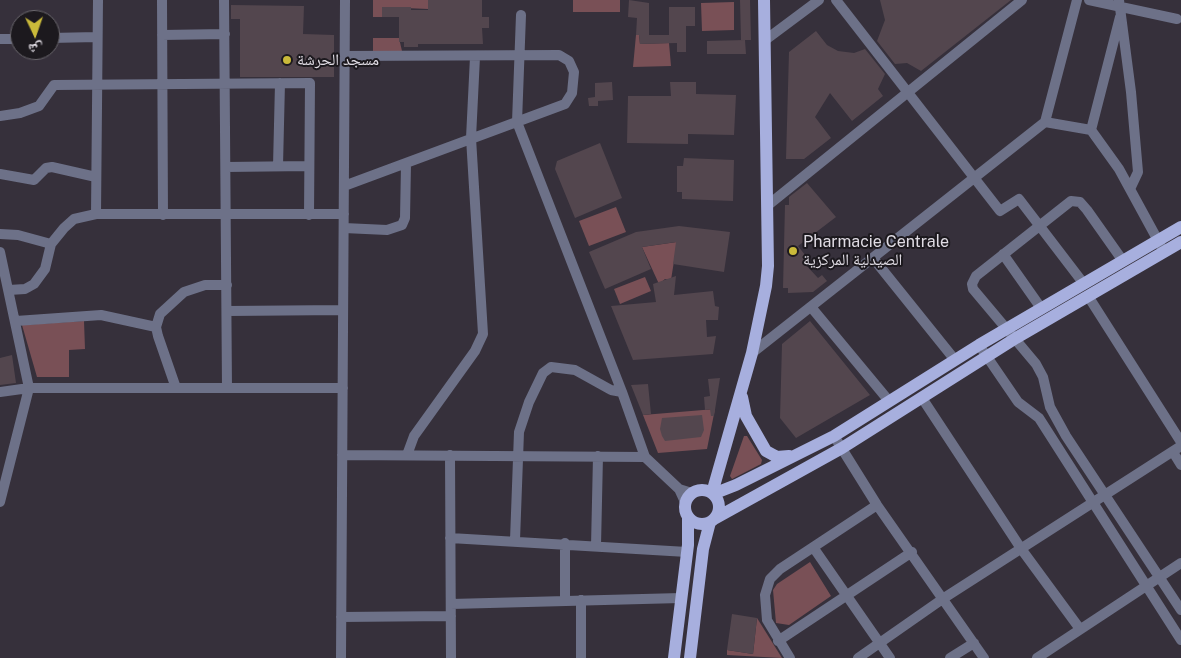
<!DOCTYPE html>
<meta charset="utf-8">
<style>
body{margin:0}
#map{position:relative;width:1181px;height:658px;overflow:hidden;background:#36303b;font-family:"Public Sans","Noto Naskh Arabic",sans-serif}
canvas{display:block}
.north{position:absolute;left:10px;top:10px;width:50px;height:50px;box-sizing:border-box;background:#1c191e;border:1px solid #6a676d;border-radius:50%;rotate:177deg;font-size:14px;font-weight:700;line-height:20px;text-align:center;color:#e0dce4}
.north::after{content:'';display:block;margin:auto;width:18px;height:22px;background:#caba3a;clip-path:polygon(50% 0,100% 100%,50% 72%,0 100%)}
</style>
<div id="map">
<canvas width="1181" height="658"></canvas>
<div class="north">ش</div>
</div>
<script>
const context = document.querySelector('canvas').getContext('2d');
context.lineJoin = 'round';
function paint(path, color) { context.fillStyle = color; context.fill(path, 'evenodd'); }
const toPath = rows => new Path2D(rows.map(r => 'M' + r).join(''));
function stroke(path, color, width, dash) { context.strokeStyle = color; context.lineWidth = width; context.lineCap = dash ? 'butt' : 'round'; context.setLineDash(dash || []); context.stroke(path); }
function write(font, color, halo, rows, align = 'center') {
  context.font = font + ' "Public Sans","Noto Naskh Arabic",sans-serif'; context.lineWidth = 4; context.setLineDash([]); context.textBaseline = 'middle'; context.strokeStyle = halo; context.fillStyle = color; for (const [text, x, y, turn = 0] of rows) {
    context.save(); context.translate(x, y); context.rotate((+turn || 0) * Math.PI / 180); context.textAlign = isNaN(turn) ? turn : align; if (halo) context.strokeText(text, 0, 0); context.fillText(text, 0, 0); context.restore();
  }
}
paint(toPath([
 [373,0,428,0,428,9,383,7,382,17,373,17],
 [573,0,620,0,620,12,573,12],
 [734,2,734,30,702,31,701,3],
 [636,35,639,35,640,44,669,43,671,66,633,67],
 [373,38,399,38,402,51,373,51],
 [616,207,626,232,589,246,579,221],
 [677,242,671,280,665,279,659,284,642,247],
 [645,277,651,291,620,304,614,289],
 [84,321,85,349,69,350,69,377,37,377,22,325],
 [715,409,707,449,658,453,643,415],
 [744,436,747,436,762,460,761,464,732,479,730,476],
 [810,562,831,596,789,625,776,623,773,590,777,584],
 [757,618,782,658,727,655,727,650,753,654]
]), '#795056');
paint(toPath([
 [428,0,482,0,482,17,489,17,489,28,482,28,483,44,418,44,418,47,404,47,404,42,399,42,399,17,382,17,382,7,411,7,411,10,428,10],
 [629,0,649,3,649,35,669,35,669,7,695,7,695,26,686,26,686,52,677,52,677,43,640,44,639,35,636,35,637,18,628,17],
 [740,0,750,0,751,40,741,40],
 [880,0,1011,0,921,71,907,63,895,64,877,41,885,20],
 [231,5,304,6,303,34,334,35,334,77,240,77,240,19,231,19],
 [816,31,827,45,838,51,854,53,865,49,885,74,878,89,883,96,852,121,830,93,815,117,831,138,804,159,786,159,789,52],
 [745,40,746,54,707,54,707,41],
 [612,82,613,100,598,101,598,106,589,106,588,98,595,97,595,83],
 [670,82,696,82,696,94,736,95,734,135,688,134,688,144,627,143,628,96,671,96],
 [600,143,622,198,575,218,555,169,557,161],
 [684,158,734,160,733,201,682,199,682,192,677,192,677,166,683,166],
 [807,183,836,217,798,246,809,260,805,264,818,278,822,275,827,281,813,292,788,293,788,288,783,288,785,205,789,205,789,197],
 [679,226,730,232,724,272,673,264,676,242,642,247,651,269,605,289,589,252,636,232],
 [676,276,674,295,713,291,715,306,719,307,718,320,706,320,707,337,716,336,713,354,633,360,611,306,656,302,653,284],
 [810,321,870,395,796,438,780,418,782,344],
 [12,355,16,383,0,385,0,358],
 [720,378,714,416,711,416,710,409,705,410,704,397,710,396,708,379],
 [648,384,651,414,643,415,631,385],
 [702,415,704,430,701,437,665,441,662,436,660,429,662,418],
 [732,614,757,618,753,654,727,650]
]), '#53464e');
stroke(toPath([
 [162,0,163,215],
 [224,0,227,388],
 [836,0,1000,211,1019,199,1084,284],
 [1089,0,1177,19],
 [1119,0,1131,92,1138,172,1130,189],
 [521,15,517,122,622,392,645,457],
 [162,35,225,34],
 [50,38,97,37],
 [0,39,20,39],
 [764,41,819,0],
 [0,116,20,113,39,106,54,85,310,83,309,215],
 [1045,122,1091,130,1119,169,1161,246],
 [1091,130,1120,17],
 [278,166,280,83],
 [226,167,309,166],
 [0,174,34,180,46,168,52,167,96,177],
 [344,186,565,104,572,93,574,72,569,61,559,55,345,56],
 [767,206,1022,0],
 [96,214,98,0],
 [344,228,387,230,402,225,405,218,406,164],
 [0,234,18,235,51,244],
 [0,252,29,388,0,502],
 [1003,254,1041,308],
 [873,258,955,360],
 [1123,261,1087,210,1080,202,1071,201,976,276,972,284,973,289,1036,364,1043,377,1050,407,1066,436,1181,610],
 [9,290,25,289,34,284,45,269,51,244,64,228,74,219,96,214,344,214],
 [1088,296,1181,442],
 [811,307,889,401],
 [227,311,343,310],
 [16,321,101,315,156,327],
 [979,345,1018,402,1039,418,1181,640],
 [752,353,1045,122,1077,0],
 [176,388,158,336,156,327,160,314,184,292,205,285,227,285],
 [0,392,29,388,343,388],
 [922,398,1022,550,1080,629],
 [834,436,877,505,984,658],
 [1173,452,1181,465],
 [342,455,645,457,679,489],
 [407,455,414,436,475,351,483,334,471,138,475,57],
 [450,455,451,658],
 [685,502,679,489,692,493],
 [450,538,687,552],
 [515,540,519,432,529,402,543,373,551,367,575,370,611,390,622,392],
 [565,543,565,601],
 [596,546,598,456],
 [813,547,890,658],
 [581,600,581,658],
 [451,604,681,598],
 [341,617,451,616],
 [778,641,912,552],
 [341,658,345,0],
 [790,658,767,620,765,595,770,579,780,569,877,505],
 [858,658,944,598,1181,446],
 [950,658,974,643],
 [1037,658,1181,563]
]), '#6d7188', 10);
stroke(toPath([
 [742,397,746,416,766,451,777,457,789,456],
 '685 507a17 17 0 1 1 34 0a17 17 0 1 1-34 0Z',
 [712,493,752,353,766,286,768,266,764,0],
 [713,494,736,485,834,436,979,345,1181,227],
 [714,519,842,448,1016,338,1181,242],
 [674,658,688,545,688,518],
 [690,658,703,549,710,522]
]), '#a7afde', 12);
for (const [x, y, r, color] of [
 [287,60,5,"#caba3a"],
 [793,251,5,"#caba3a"]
]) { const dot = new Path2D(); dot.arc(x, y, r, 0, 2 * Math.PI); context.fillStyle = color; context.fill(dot); stroke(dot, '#1c191e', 2); }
write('16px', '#e0dce4', '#1c191e', [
 ["مسجد الحرشة",297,60],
 ["Pharmacie Centrale",803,242],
 ["الصيدلية المركزية",803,260]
], 'left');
</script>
